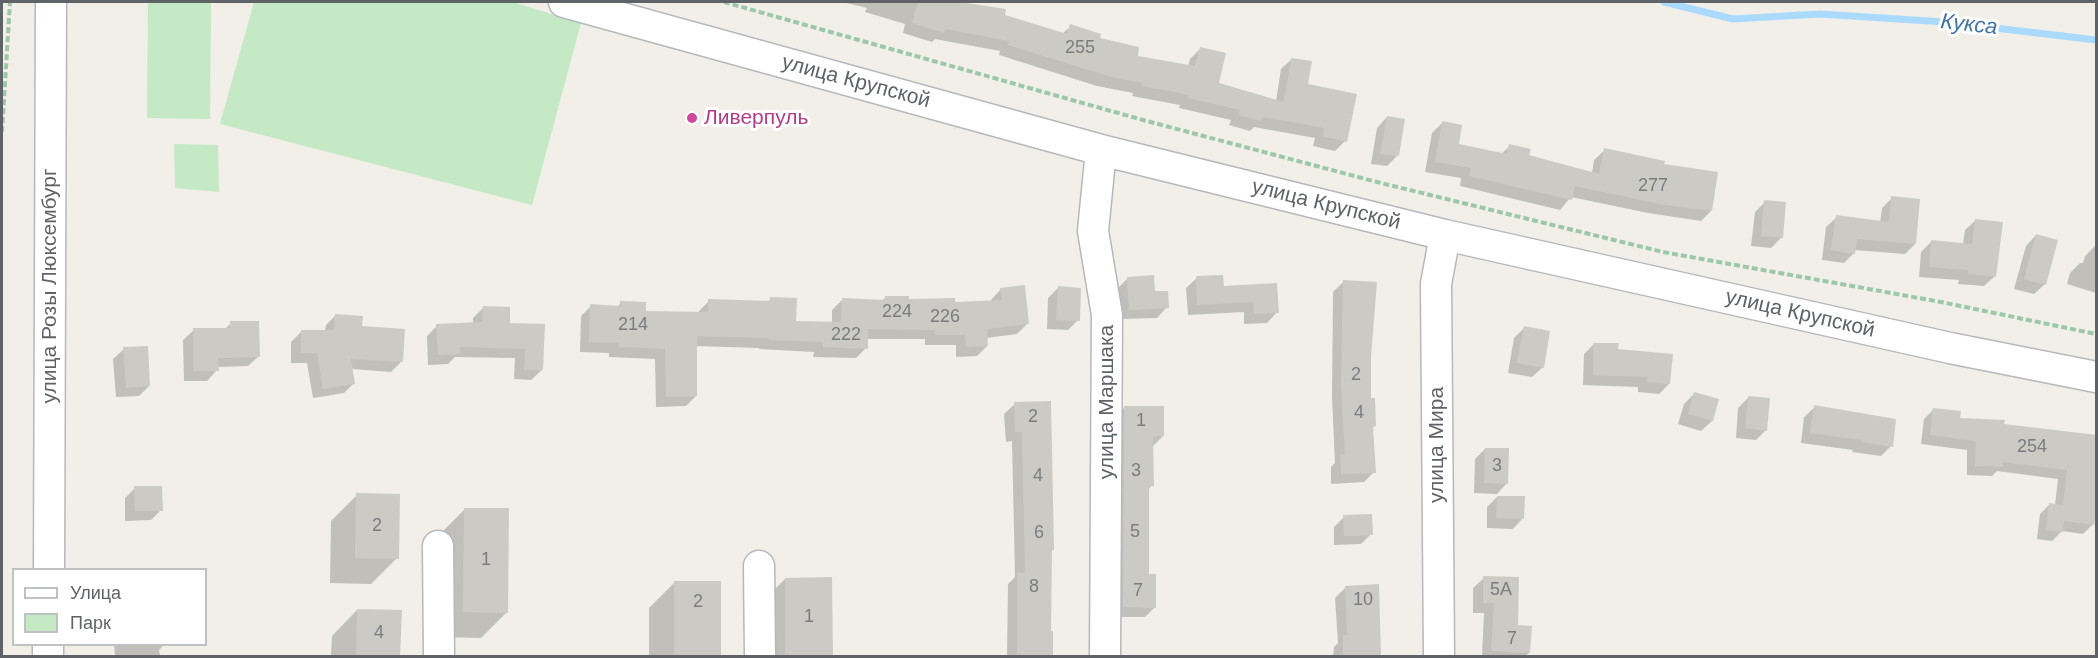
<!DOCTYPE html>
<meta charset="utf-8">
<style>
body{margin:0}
#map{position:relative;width:2098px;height:658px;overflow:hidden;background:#f1efe8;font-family:Helvetica,sans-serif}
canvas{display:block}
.frame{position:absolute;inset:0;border:3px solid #5f6368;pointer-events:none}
.legend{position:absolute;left:12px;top:568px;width:195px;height:78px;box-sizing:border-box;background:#fff;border:2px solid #bfc1c3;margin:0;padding:8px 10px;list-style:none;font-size:18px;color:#5f6368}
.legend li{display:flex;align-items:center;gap:12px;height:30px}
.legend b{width:30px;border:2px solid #bfc1c3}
</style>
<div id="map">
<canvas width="2098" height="658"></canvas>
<div class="frame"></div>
<ul class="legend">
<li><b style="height:8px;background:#fff"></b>Улица</li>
<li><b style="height:16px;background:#c5e8c5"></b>Парк</li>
</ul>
</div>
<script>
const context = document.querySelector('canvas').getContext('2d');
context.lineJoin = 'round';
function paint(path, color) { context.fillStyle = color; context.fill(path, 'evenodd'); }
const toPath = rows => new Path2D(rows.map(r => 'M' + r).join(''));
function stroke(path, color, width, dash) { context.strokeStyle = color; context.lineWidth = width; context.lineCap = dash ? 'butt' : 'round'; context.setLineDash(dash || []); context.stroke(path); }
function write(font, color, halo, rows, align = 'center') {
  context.font = font + ' Helvetica,sans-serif'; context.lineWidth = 6; context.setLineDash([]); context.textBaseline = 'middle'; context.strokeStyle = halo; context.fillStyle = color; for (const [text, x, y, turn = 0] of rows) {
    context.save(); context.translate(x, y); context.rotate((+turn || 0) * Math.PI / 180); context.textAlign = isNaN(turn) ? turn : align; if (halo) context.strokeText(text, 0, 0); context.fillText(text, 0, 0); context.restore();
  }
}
paint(toPath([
 [148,2,211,2,210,119,147,118],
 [254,2,513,2,581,23,532,205,220,124],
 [174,144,218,145,219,192,175,188]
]), '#c5e8c5');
paint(toPath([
 [842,2,951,2,1004,10,1003,16,1062,34,1071,26,1136,57,1188,66,1190,59,1200,49,1217,84,1276,101,1281,69,1292,59,1306,85,1345,141,1335,151,1313,146,1315,138,1254,127,1250,131,1229,125,1231,120,1179,108,1180,105,1132,96,1133,93,1097,86,999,55,1000,51,935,39,932,42,903,33,905,24,865,12,867,8],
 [1387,117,1397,156,1387,166,1371,164,1377,128],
 [1442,123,1457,146,1501,154,1510,146,1527,157,1592,173,1594,160,1605,150,1663,165,1711,211,1701,221,1648,213,1571,197,1560,210,1460,186,1461,178,1425,172,1432,133],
 [1892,198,1915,244,1905,254,1854,250,1854,253,1844,263,1822,260,1826,227,1837,217,1880,223,1882,208],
 [1765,202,1781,238,1771,248,1751,246,1755,212],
 [1976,220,1995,276,1984,286,1958,284,1959,280,1919,277,1921,252,1931,242,1963,244,1965,230],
 [2036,235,2045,284,2034,294,2014,289,2026,246],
 [2095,246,2096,246,2096,293,2067,284,2070,273,2080,263,2083,263,2085,256],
 [1128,278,1154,293,1167,307,1157,318,1119,319,1118,288],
 [1197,278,1277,312,1267,323,1244,324,1244,312,1188,315,1186,288],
 [1344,281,1370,357,1369,400,1375,426,1372,428,1374,472,1364,482,1331,484,1331,467,1335,463,1332,397,1333,292],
 [1058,288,1078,320,1068,330,1047,329,1048,298],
 [1001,289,1027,324,1017,334,986,338,987,346,977,356,956,357,956,345,925,345,925,339,867,339,866,348,856,358,813,357,814,352,759,349,759,348,695,346,696,396,686,406,656,407,655,359,609,357,609,353,580,352,581,316,591,306,617,307,621,303,645,313,699,314,699,311,709,301,767,302,771,299,795,322,832,323,832,310,842,300,882,301,886,297,954,304,991,302,991,300],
 [483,308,509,324,542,370,531,380,514,379,515,358,455,357,448,364,428,365,427,336,437,326,473,324,473,318],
 [336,315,401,362,391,372,352,369,354,383,344,393,313,398,307,363,291,363,291,342,301,332,325,331,326,325],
 [231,323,259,356,248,366,217,367,217,370,207,381,184,381,183,340,194,330,224,330],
 [1524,328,1543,367,1532,377,1508,373,1514,338],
 [1594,344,1617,350,1669,384,1659,394,1638,392,1638,387,1583,385,1584,354],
 [124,349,149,386,139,396,116,397,113,359],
 [1694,394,1712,421,1701,431,1678,424,1684,404],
 [1748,398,1766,430,1756,440,1736,438,1738,408],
 [1015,404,1053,549,1050,552,1051,656,1007,656,1008,584,1015,577,1012,441,1006,442,1004,414],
 [1815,407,1891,446,1881,456,1852,452,1853,450,1801,443,1804,417],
 [1124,408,1163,436,1152,447,1152,485,1148,490,1147,576,1155,607,1145,617,1113,617,1114,418],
 [1933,410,1958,420,2096,437,2093,524,2083,534,2062,531,2052,541,2037,539,2040,514,2050,504,2055,505,2058,479,1997,471,1992,476,1967,475,1967,450,1921,444,1924,419],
 [1485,449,1507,483,1497,494,1474,493,1475,459],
 [135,488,161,510,151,520,125,521,125,498],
 [357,495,397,558,371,584,330,583,331,521],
 [1497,497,1523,518,1513,529,1487,528,1487,507],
 [465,509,507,612,481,638,438,637,439,535],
 [1344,517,1371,534,1361,544,1334,545,1334,527],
 [1484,578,1517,627,1529,653,1525,656,1482,656,1484,613,1473,613,1473,588],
 [785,579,831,656,760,656,759,605],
 [674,583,720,656,649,656,649,608],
 [1345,588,1379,656,1333,656,1334,647,1338,643,1335,598],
 [357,610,399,656,331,656,332,636],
 [114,644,162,644,162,647,159,650,160,656,115,656]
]), '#0003');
stroke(toPath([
 [1664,2,1733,19,1820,14,1945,22,2096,40]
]), '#aadaff', 7);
paint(toPath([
 [918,2,960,2,1006,9,1005,15,1067,34,1070,24,1101,34,1100,38,1139,47,1138,56,1195,66,1200,47,1226,53,1219,83,1284,102,1291,58,1312,61,1308,84,1357,94,1347,142,1323,136,1324,128,1263,117,1261,121,1239,115,1240,110,1188,98,1189,95,1142,86,1142,83,1108,76,1008,45,1009,41,945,29,944,33,912,23],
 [1387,116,1405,119,1399,156,1380,154],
 [1442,121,1462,125,1459,144,1507,154,1509,144,1531,149,1529,155,1599,174,1604,148,1665,161,1664,164,1718,172,1712,211,1659,204,1575,186,1572,200,1469,176,1471,168,1435,162],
 [1891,196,1920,199,1916,244,1857,239,1855,254,1831,250,1836,215,1889,222],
 [1764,200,1786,202,1783,238,1761,236],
 [1975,219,2003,222,1996,277,1968,274,1968,270,1929,267,1931,240,1972,244],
 [2036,234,2058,240,2046,285,2024,279],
 [1154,275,1155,291,1168,291,1169,308,1129,310,1127,277],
 [1223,275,1224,286,1277,283,1279,313,1254,314,1253,302,1197,305,1196,276],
 [1343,280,1377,282,1371,357,1371,398,1375,398,1376,426,1373,426,1376,473,1341,474,1340,455,1345,455,1341,386],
 [1025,285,1029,324,987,329,988,346,966,347,965,335,935,335,935,330,868,329,868,349,823,347,823,342,769,340,769,338,697,336,697,396,666,397,665,349,619,347,619,343,589,342,590,304,620,306,620,301,646,302,646,311,708,312,708,299,770,301,770,297,797,298,796,321,841,322,842,298,885,300,885,296,909,296,909,299,955,298,955,302,1002,300,1000,288],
 [1058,286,1081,288,1080,321,1056,320],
 [483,306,510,307,510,323,545,324,543,370,524,370,525,349,460,347,460,354,438,355,436,324,482,322],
 [335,314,363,316,362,326,405,329,403,362,351,359,355,384,323,389,317,353,301,353,301,330,334,330],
 [230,321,259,321,260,357,218,358,219,371,193,371,193,328,230,328],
 [1524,326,1550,331,1544,368,1517,363],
 [1593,343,1619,343,1618,349,1673,354,1670,384,1647,382,1648,377,1593,375],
 [148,346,150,386,126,388,123,347],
 [1694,392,1719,399,1713,421,1688,414],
 [1748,396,1770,398,1767,431,1745,428],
 [1051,401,1054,550,1052,550,1051,631,1053,631,1053,657,1017,657,1017,572,1025,573,1022,432,1015,432,1014,402],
 [1814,405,1896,419,1893,447,1862,442,1862,440,1810,433],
 [1124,406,1164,406,1164,436,1153,436,1154,486,1149,486,1149,574,1156,574,1156,608,1123,607],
 [1933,408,1961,411,1960,418,2005,420,2004,424,2097,435,2097,508,2094,525,2064,521,2063,532,2046,530,2049,503,2063,505,2067,470,2003,462,2003,467,1975,466,1976,441,1930,435],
 [1485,448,1509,448,1508,484,1484,483],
 [134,486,162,486,163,511,135,511],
 [356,493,400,494,399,559,355,558],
 [1497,496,1525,496,1524,519,1496,518],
 [464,508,509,508,508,613,463,612],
 [1372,514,1373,535,1344,536,1343,515],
 [1483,576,1519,577,1518,625,1532,626,1530,653,1491,651,1494,603,1483,603],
 [832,577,833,657,785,657,785,578],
 [674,581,721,581,721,657,674,657],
 [1379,584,1381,657,1343,657,1343,635,1347,635,1345,586],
 [357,609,402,610,400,657,356,657]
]), '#cccac5');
const minor = toPath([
 [564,2,1101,150,1445,235,1950,348,2096,377],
 [1101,150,1093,231,1107,315,1105,656],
 [438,546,439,656],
 [759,566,760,656],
 [49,570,51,2],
 [48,656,48,644],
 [1439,656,1436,284,1445,235]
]);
stroke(minor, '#b5b8bc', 33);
stroke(toPath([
 [724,2,1143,120,1377,182,1663,252,1941,302,2096,334],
 [2,132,10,2]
]), '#9cc7a9', 4, [6, 3]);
stroke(minor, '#fff', 30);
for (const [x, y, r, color] of [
 [692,118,6,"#d1479c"]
]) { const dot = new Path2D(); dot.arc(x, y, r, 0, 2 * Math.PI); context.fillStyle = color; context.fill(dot); stroke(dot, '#fff', 2); }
write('18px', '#7a7d7f', null, [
 ["255",1080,48],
 ["277",1653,186],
 ["224",897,312],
 ["226",945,317],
 ["214",633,325],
 ["222",846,335],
 ["2",1356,375],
 ["4",1359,413],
 ["2",1033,417],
 ["1",1141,421],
 ["254",2032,447],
 ["3",1497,466],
 ["3",1136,471],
 ["4",1038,476],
 ["2",377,526],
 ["5",1135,532],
 ["6",1039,533],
 ["1",486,560],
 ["8",1034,587],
 ["5А",1501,590],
 ["7",1138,591],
 ["10",1363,600],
 ["2",698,602],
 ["1",809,617],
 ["4",379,633],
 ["7",1512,639]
]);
write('21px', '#5f6368', '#fff', [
 ["улица Крупской",856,82,15],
 ["улица Крупской",1326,205,14],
 ["улица Розы Люксембург",50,286,-90],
 ["улица Крупской",1800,314,13],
 ["улица Маршака",1107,402,-90],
 ["улица Мира",1437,445,-90]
]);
write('21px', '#b23c85', '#fff', [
 ["Ливерпуль",704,118]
], 'left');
write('italic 22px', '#4174aa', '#fff', [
 ["Кукса",1969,25,6]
]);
</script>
